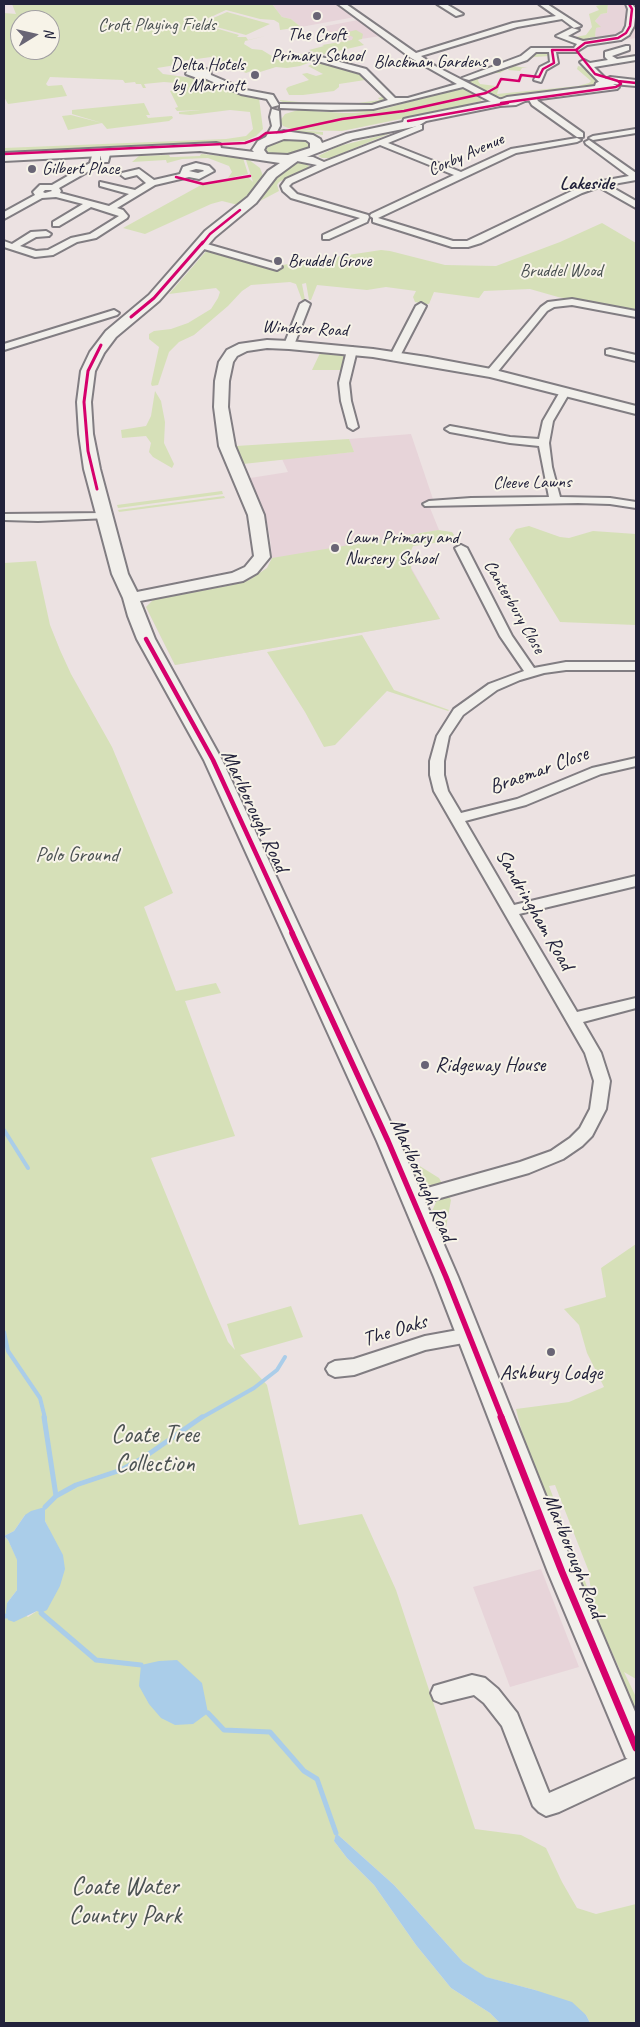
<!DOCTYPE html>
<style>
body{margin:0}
#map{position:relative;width:640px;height:2027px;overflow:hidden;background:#ece2e2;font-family:Caveat,sans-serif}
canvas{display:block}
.frame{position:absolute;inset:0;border:5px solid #22223b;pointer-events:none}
.north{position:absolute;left:10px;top:10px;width:50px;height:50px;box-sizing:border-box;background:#f7f3e8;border:1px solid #a29fa3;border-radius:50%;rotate:81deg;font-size:14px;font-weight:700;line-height:20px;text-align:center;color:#22223b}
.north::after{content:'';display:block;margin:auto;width:18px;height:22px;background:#696575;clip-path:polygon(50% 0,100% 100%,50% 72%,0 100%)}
</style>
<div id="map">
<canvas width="640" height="2027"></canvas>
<div class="frame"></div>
<div class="north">N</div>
</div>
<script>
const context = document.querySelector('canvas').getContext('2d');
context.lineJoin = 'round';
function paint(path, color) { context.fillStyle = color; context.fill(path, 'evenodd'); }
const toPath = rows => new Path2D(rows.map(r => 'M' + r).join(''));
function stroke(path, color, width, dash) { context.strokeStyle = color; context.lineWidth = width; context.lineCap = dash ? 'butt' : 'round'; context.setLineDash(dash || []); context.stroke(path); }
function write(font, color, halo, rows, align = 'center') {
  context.font = font + ' Caveat,sans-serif'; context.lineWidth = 4; context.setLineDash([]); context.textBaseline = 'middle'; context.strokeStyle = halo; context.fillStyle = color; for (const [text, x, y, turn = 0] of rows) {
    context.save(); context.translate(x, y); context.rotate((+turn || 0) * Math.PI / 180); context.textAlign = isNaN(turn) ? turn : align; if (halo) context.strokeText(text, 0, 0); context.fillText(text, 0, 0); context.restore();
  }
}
paint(toPath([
 [272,4,337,4,355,17,301,27,291,19,282,17],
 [608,4,636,4,636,38,590,45,581,41,591,37,597,38,595,36,596,28,600,27,595,21,601,14,607,13],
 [358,20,380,36,342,42,321,27],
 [411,434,434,502,428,503,439,530,394,537,440,619,175,665,146,607,153,600,232,585,249,580,267,568,272,558,270,537,265,513,250,478,288,472,282,459,353,452,349,439],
 [541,1569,579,1667,510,1687,473,1587]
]), '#e7d4d9');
paint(toPath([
 [12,4,272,4,282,17,291,19,301,27,280,30,279,23,274,20,260,19,226,10,198,23,239,35,237,37,246,37,248,40,265,36,245,41,244,44,252,49,262,50,280,61,295,58,300,56,298,54,300,54,319,59,300,66,287,68,276,67,260,72,251,71,246,73,226,63,233,61,217,63,211,57,175,62,176,65,157,68,163,74,208,80,239,94,259,98,263,129,256,136,245,141,4,153,4,148,226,139,246,136,253,129,250,112,230,110,190,115,179,114,179,112,201,110,177,111,175,108,178,107,170,91,179,89,176,83,164,82,144,84,146,88,143,88,141,84,136,84,135,82,125,83,123,80,50,77,46,84,48,86,62,85,67,96,8,104,4,97,4,13,16,14],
 [20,20,50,20,50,50,20,50],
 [605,4,608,4,607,13,601,14,595,21,601,27,596,28,595,36,598,38,591,37,579,42,570,38,586,35,592,27,589,14,599,10,596,6],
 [227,12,270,24,246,35,202,23],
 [356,30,363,34,362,39,358,40,364,45,321,55,309,50,324,46,322,45,352,40,353,37,344,33],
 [543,51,549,52,550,56,534,57,527,62,513,66,528,68,522,68,520,71,508,70,512,66,500,73,491,73,479,78,478,81,480,84,496,86,477,95,498,87,499,87,497,94,578,86,589,83,591,81,577,69,578,66,582,67,600,82,597,86,505,98,493,95,482,98,481,101,454,108,342,131,297,130,323,132,323,135,290,130,289,130,291,129,283,126,280,121,285,114,298,110,344,113,366,113,332,110,366,109,394,105,373,112,455,89,466,88,462,81,521,61],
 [323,59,359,71,390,101,371,105,332,106,289,104,280,101,280,100,318,104,351,104,380,100,378,98,382,97,365,80,339,84,339,87,334,91,303,95,289,95,286,89,288,87,309,80,302,74,307,73,316,76,323,74,308,66],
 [144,103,150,115,146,115,148,118,172,116,173,118,169,121,107,129,102,123,68,130,62,116,71,115,102,123,72,114,72,110],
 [391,133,331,158,322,158,318,156,339,146],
 [288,137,305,139,312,144,310,149,293,156,266,155,263,150,264,147],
 [201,154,243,158,248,174,228,178,232,172,229,166,208,158,182,159,167,163,166,160,132,162,139,156,169,155,170,157,175,157,200,156],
 [245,157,260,168,263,176,257,187,238,205,222,201,211,204,145,234,123,228,201,185,244,177,248,177,253,182],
 [300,161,307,163,309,167,279,182,277,185,279,191,260,201,281,172,294,162],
 [602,223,636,243,636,311,558,297,530,289,484,291,479,298,434,292,429,304,423,304,415,302,413,297,416,291,386,287,367,290,317,285,311,300,309,300,306,283,302,284,305,300,302,300,296,284,290,282,251,285,242,291,228,306,194,335,179,342,169,352,158,385,152,386,151,384,159,347,149,339,149,334,154,331,171,329,188,323,211,309,218,298,220,292,216,288,169,294,208,249,269,267,381,250,390,251,445,265,496,266,560,242],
 [321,351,345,355,341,370,312,370],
 [155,391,161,401,165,422,164,443,174,464,172,468,153,457,149,452,151,443,146,436,122,438,121,430,146,426,151,416],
 [349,439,354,452,243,464,236,446],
 [222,491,223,494,118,508,117,505],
 [224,496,225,498,119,512,118,510],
 [529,526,560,537,569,538,593,531,636,534,636,625,560,622,509,539,516,529],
 [438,530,452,532,454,535,448,541,413,546,410,553,412,559,411,569,440,619,175,665,146,607,153,600,232,585,249,580,267,568,272,558],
 [36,561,50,625,60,650,71,674,112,747,173,893,144,907,176,991,216,983,221,993,185,1001,235,1136,151,1158,209,1299,228,1342,235,1350,227,1324,291,1306,303,1337,240,1355,267,1385,299,1525,362,1514,396,1590,475,1829,521,1835,546,1848,562,1882,577,1908,596,1914,636,1904,636,2023,590,2023,586,2015,535,1990,485,1977,463,1962,394,1885,336,1833,334,1841,347,1858,374,1885,416,1945,451,1988,490,2013,500,2023,4,2023,4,1536,8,1540,17,1559,17,1590,7,1603,28,1617,37,1611,49,1529,45,1521,25,1515,14,1531,4,1536,4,563],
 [362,635,394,690,449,710,448,711,387,691,335,745,324,747,305,712,267,652],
 [415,1163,439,1178,443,1185,431,1185,421,1182,416,1176,411,1166],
 [447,1193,451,1200,445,1233,442,1235,432,1211,437,1200],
 [636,1244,636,1679,624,1672,636,1697,636,1714,619,1668,560,1538,523,1437,516,1409,569,1402,604,1387,587,1353,579,1325,564,1309,606,1297,601,1268],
 [555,1485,591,1577,589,1578,594,1605,549,1486]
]), '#d6e0b8');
paint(toPath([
 [45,1507,45,1521,63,1555,65,1569,60,1586,47,1610,41,1613,37,1611,14,1622,8,1620,6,1612,7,1603,17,1590,17,1560,8,1540,4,1536,14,1531,25,1515,31,1511],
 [177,1660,202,1683,208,1713,193,1724,175,1725,161,1718,149,1704,139,1686,141,1665,159,1661],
 [336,1833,394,1885,463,1962,486,1977,535,1990,572,2002,586,2015,590,2023,500,2023,490,2013,451,1988,416,1945,374,1885,347,1858,334,1841]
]), '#aacde9');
stroke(toPath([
 [4,1130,28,1168],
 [4,1332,8,1351,40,1398,45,1418],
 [201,1418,254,1388,277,1370,285,1357]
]), '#aacde9', 4);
stroke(toPath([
 [44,1417,56,1496],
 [45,1507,56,1496,76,1485,121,1470,143,1458,202,1417],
 [41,1613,96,1660,141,1665],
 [4,1616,7,1616],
 [208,1713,224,1730,270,1732,304,1771,317,1779,336,1833]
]), '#aacde9', 5);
const street = toPath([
 [338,4,346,4,416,53,513,23,556,16,539,4,547,4,581,26,574,28,562,19,517,27,421,56,435,66,503,101,503,105,497,105,463,87,373,109,331,110,280,108,280,104,283,104,372,105,388,100,360,73,307,58,306,56,310,54,366,69,395,98,408,98,457,84,411,58,338,4],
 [437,4,446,4,463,14,456,16,437,4],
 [626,4,632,4,636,9,634,26,629,35,621,40,587,45,576,52,556,52,558,63,546,70,541,82,534,80,540,67,550,62,549,52,536,52,527,60,469,80,462,78,521,56,531,48,574,48,577,44,556,36,572,28,579,30,568,36,583,41,616,36,623,32,626,26,628,9,626,4],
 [626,46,629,46,629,50,612,56,617,59,636,56,636,60,594,67,607,80,607,84,601,84,580,62,584,60,590,63,608,60,605,57,605,52,626,46],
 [200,68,210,70,211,75,246,90,273,95,279,105,272,107,267,99,241,94,204,78,200,79,186,74,188,69,200,68],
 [529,96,535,96,538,101,583,133,583,137,577,137,532,105,528,98,529,96],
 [272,109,279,111,280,126,272,141,269,141,265,139,272,126,270,117,272,109],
 [419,125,422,125,422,129,388,143,461,172,511,149,577,138,581,140,577,142,516,153,378,218,453,241,467,241,576,189,597,182,629,176,586,144,585,142,589,140,636,173,636,180,608,185,636,201,636,208,599,187,582,193,481,243,468,247,452,247,373,222,373,218,370,216,371,214,454,175,380,145,327,167,292,183,289,186,297,194,368,215,369,217,367,222,329,239,323,239,323,235,360,218,291,198,283,191,281,186,286,179,317,165,292,160,292,156,313,157,324,162,419,125],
 [636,129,636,133,593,140,589,138,593,136,636,129],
 [101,149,110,154,108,162,102,162,100,155,100,162,96,167,59,188,61,191,60,193,109,206,129,194,100,186,100,182,135,190,146,183,137,175,125,178,121,175,122,173,139,169,154,180,180,174,183,167,196,163,209,166,214,171,199,179,189,177,155,185,117,208,123,210,128,216,127,218,96,238,77,242,53,255,35,257,4,247,4,241,12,244,31,232,46,231,51,234,49,236,36,237,20,246,36,251,48,250,71,238,90,234,119,216,91,207,59,226,53,226,53,222,83,204,56,197,42,198,4,219,4,212,35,195,33,192,40,185,52,185,90,163,93,152,101,149],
 [196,169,203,170,204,171,198,173,189,171,196,169],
 [45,190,51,190,52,191,45,193,43,192,45,190],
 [200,242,280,265,282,267,277,270,197,247,195,245,200,242],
 [572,299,636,311,636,317,572,305,554,307,547,311,495,375,487,375,487,371,541,307,548,302,572,299],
 [305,301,310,304,294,345,292,347,286,347,284,345,300,304,305,301],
 [421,303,426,306,400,356,399,358,391,358,390,356,416,306,421,303],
 [114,310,119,313,117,315,4,350,4,344,114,310],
 [352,347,357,350,349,383,351,401,358,427,353,430,348,427,341,401,339,383,347,350,352,347],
 [610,349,636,355,636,361,606,354,606,350,610,349],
 [565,389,570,392,553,421,549,443,552,467,560,497,610,498,636,502,636,508,610,504,578,503,425,506,423,504,429,501,471,498,549,497,539,446,510,443,450,432,445,429,450,426,510,437,539,439,543,421,561,390,565,389],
 [105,513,109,514,111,516,109,518,38,521,4,520,4,514,105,513],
 [461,545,467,548,512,636,534,668,566,662,636,662,636,670,566,670,544,673,520,680,497,690,463,715,449,736,444,761,444,775,448,791,461,813,517,799,592,768,636,758,636,766,601,774,526,805,465,821,514,905,636,876,636,886,519,914,577,1012,636,998,636,1008,583,1022,601,1053,610,1081,606,1109,592,1136,582,1146,563,1159,529,1173,412,1206,406,1204,404,1199,406,1194,520,1162,551,1151,570,1138,580,1128,590,1109,594,1081,585,1053,434,791,430,775,430,761,437,736,454,709,489,684,524,671,500,636,455,548,461,545],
 [469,1328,475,1330,478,1335,475,1340,469,1342,425,1350,354,1375,335,1377,329,1374,326,1369,329,1364,335,1361,354,1359,425,1336,469,1328],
 [472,1675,485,1678,498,1689,517,1713,549,1793,636,1755,636,1776,559,1812,546,1816,539,1812,533,1806,502,1726,484,1703,474,1695,441,1703,434,1700,431,1693,434,1686,472,1675]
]);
const secondary = toPath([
 [610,77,636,80,636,86,613,84,619,87,617,89,525,101,516,105,500,106,426,121,418,126,353,139,299,160,276,177,256,203,215,237,159,301,116,337,104,353,95,371,91,402,93,434,100,469,128,574,137,592,232,573,245,567,254,556,248,515,219,446,214,407,215,381,219,362,227,350,239,344,267,340,289,341,373,349,427,357,491,369,636,406,636,414,490,377,373,357,289,349,267,348,247,351,237,356,233,362,229,381,228,407,235,446,264,515,270,557,257,573,243,581,140,601,155,639,222,760,399,1141,458,1277,576,1572,636,1714,636,1763,626,1758,548,1572,434,1277,377,1141,204,760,137,639,128,616,123,598,112,574,84,469,79,434,77,402,81,371,90,352,106,331,149,295,205,231,248,197,268,171,280,163,200,151,4,161,4,153,216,143,220,144,221,148,254,152,252,150,258,141,268,136,284,131,313,135,320,139,322,143,346,134,403,122,404,119,408,118,502,99,507,97,595,86,596,83,610,77],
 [284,139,306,140,310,143,310,148,288,155,267,154,264,150,266,146,284,139]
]);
stroke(street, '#817d82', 4);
stroke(secondary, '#817d82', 4);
paint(street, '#f1efeb');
paint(secondary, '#f1efeb');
stroke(toPath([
 [576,50,585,43,618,38,626,33,630,26,632,9,629,4],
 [576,50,595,74,618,81,636,83],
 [501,103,616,87,621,84,618,81],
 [408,121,508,103],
 [4,154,245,143,259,138,266,133,282,132,342,119,404,111,486,93,497,87,501,79,519,81,521,75,539,77,543,69,554,63,552,50,576,50],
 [176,177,203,184,250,176],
 [202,244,210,234,240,210]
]), '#d6006c', 2.5);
stroke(toPath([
 [131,317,154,298,203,242],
 [97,489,88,451,84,402,88,371,101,345]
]), '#d6006c', 3);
stroke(toPath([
 [146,639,213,760,293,934]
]), '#d6006c', 4.5);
stroke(toPath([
 [292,933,388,1141,446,1277,502,1418]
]), '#d6006c', 5.5);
stroke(toPath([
 [501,1417,562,1572,636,1748]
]), '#d6006c', 7);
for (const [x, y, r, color] of [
 [317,16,5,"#696575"],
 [497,62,5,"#696575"],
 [255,75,5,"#696575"],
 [32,169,5,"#696575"],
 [278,261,5,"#696575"],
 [335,548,5,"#696575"],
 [425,1065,5,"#696575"],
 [551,1352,5,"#696575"]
]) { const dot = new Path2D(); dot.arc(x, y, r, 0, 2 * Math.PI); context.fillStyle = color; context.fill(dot); stroke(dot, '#f7f3e8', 2); }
write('18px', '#4a5152', '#f7f3e8', [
 ["Croft Playing Fields",157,25],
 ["Bruddel Wood",561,271]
]);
write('18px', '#22223b', '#f7f3e8', [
 ["The Croft",317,35,"center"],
 ["Primary School",317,56,"center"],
 ["Blackman Gardens",487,62,"right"],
 ["Delta Hotels",245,65,"right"],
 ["by Marriott",245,86,"right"],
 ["Gilbert Place",42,169],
 ["Bruddel Grove",288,261],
 ["Lawn Primary and",345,538],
 ["Nursery School",345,559]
], 'left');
write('18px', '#22223b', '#f7f3e8', [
 ["Corby Avenue",466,155,-24],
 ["Windsor Road",305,329,3],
 ["Cleeve Lawns",532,483,-1],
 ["Canterbury Close",514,607,60]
]);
write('bold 19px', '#22223b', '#f7f3e8', [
 ["Lakeside",587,184]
]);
write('21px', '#22223b', '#f7f3e8', [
 ["Braemar Close",539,771,-20],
 ["Marlborough Road",254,811,65],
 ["Sandringham Road",534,910,60],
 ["Marlborough Road",422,1180,66],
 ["The Oaks",395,1331,-17],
 ["Marlborough Road",573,1556,68]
]);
write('21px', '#4a5152', '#f7f3e8', [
 ["Polo Ground",77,855]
]);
write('21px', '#22223b', '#f7f3e8', [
 ["Ridgeway House",435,1065],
 ["Ashbury Lodge",551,1373,"center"]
], 'left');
write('25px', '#4a5152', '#f7f3e8', [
 ["Coate Tree",155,1435],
 ["Collection",155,1464],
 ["Coate Water",125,1887],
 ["Country Park",125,1916]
]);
</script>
